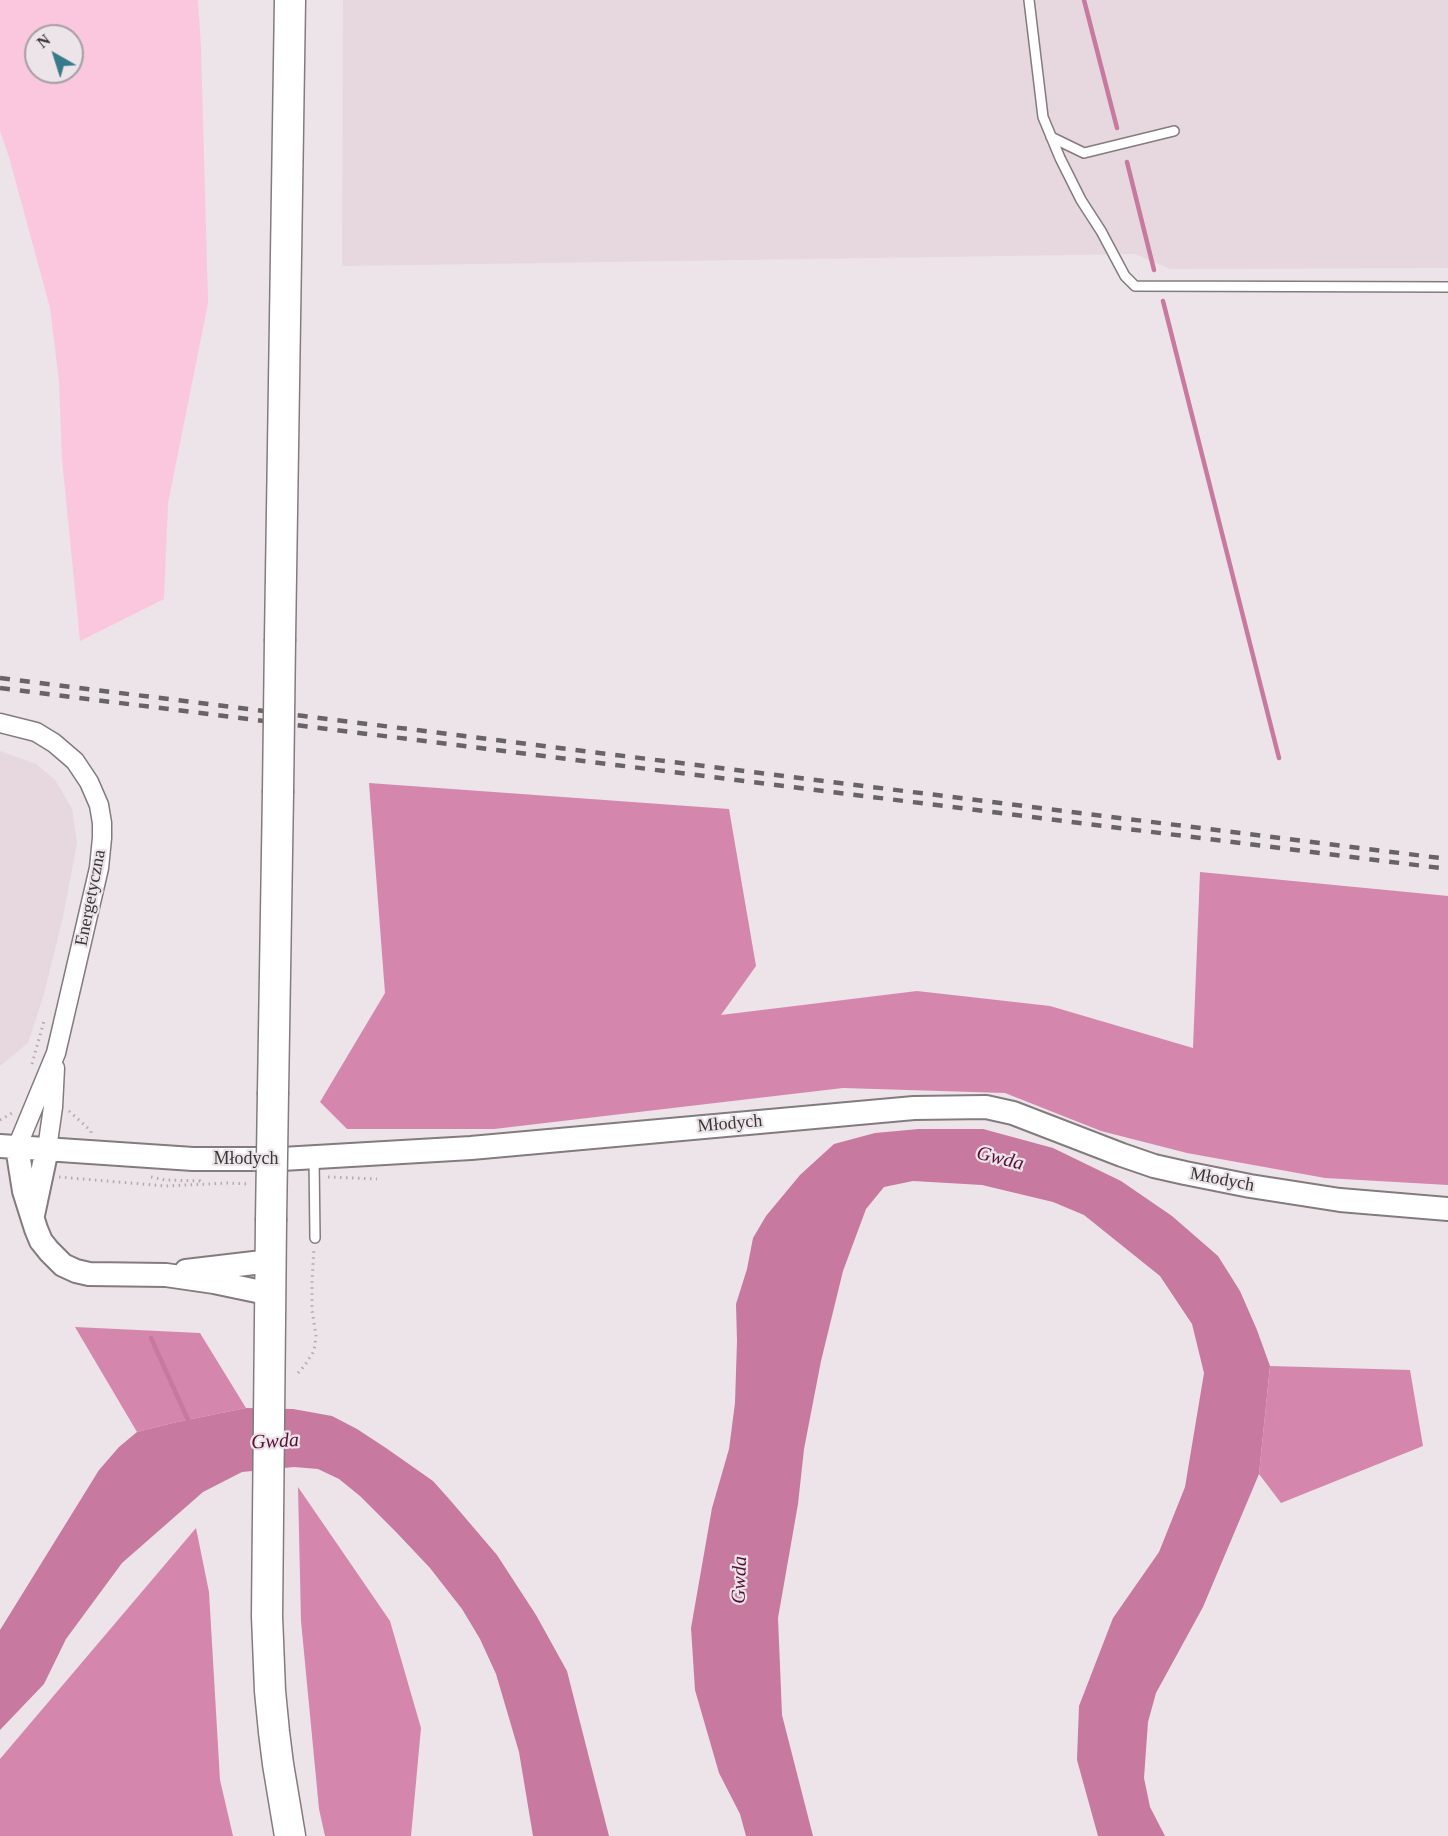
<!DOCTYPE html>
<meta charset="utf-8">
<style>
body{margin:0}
#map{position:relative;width:1448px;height:1836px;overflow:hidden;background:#ece4e8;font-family:Georgia,serif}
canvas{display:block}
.north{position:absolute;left:24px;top:24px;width:60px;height:60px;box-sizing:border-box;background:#ece4e8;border:2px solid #a59fa2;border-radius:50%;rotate:321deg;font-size:16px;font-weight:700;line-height:24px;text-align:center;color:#3a3738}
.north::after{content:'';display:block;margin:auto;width:21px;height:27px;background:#377b8b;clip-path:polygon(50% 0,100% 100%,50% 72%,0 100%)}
</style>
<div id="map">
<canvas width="1448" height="1836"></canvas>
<div class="north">N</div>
</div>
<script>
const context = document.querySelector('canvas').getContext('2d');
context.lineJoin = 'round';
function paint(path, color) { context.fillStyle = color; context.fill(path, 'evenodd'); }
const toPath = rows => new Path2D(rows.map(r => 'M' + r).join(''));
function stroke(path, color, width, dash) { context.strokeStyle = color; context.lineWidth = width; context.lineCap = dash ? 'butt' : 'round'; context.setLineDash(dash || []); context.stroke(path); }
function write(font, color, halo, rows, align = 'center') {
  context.font = font + ' Georgia,serif'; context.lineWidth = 4.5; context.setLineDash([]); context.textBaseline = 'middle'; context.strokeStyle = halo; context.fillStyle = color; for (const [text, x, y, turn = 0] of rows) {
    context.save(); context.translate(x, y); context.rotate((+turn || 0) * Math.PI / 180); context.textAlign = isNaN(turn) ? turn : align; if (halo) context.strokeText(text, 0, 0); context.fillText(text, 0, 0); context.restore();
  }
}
paint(toPath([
 [343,0,1448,0,1448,268,1170,269,1135,254,342,266],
 [0,751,36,764,55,780,72,809,77,843,63,917,44,994,28,1043,0,1066]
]), '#e7d7df');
paint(toPath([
 [0,0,198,0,201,47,208,303,168,503,164,599,80,641,62,459,59,381,50,308,9,157,0,131],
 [36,36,72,36,72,72,36,72]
]), '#fac7de');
paint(toPath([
 [369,783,729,809,756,966,721,1015,917,991,1050,1006,1193,1048,1200,872,1448,896,1448,1185,1325,1178,1187,1153,1101,1131,1005,1093,843,1088,494,1129,347,1129,320,1102,385,993],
 [75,1327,200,1333,246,1408,177,1422,137,1432],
 [1270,1366,1410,1370,1423,1446,1281,1503,1259,1474],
 [298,1487,390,1621,421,1728,411,1836,325,1836,319,1809,301,1621],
 [196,1528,209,1592,220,1780,233,1836,0,1836,0,1759]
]), '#d586ac');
paint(toPath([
 [919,1129,983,1129,1053,1148,1121,1181,1172,1216,1218,1256,1240,1291,1257,1330,1270,1366,1259,1474,1203,1607,1156,1693,1148,1722,1144,1778,1150,1807,1165,1836,1098,1836,1077,1760,1079,1706,1113,1618,1159,1552,1185,1487,1204,1373,1192,1324,1160,1276,1084,1215,1053,1202,982,1185,913,1181,884,1187,866,1209,843,1271,821,1361,804,1449,798,1504,778,1618,782,1715,813,1836,746,1836,740,1814,719,1773,695,1690,691,1628,712,1508,729,1449,735,1403,737,1341,736,1304,747,1269,753,1238,766,1216,800,1175,834,1144,875,1133],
 [246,1408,293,1409,332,1416,357,1429,386,1448,433,1481,450,1500,497,1555,536,1615,567,1671,609,1836,533,1836,519,1752,496,1674,480,1639,462,1609,430,1568,397,1533,360,1496,339,1479,318,1469,294,1467,242,1472,203,1492,122,1563,66,1639,44,1684,0,1730,0,1630,99,1470,119,1447,137,1432,177,1422]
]), '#c7799f');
stroke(toPath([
 [1084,0,1117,128],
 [1127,162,1154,270],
 [1163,301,1279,758],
 [151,1338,188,1420]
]), '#c7799f', 4.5);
const service = toPath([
 [1029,0,1043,117,1060,158,1081,200,1101,231,1125,276,1135,286,1448,287],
 [1051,137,1084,153,1174,131],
 [314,1157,315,1238]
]);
const minor = toPath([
 [0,723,36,732,54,743,75,761,89,782,99,805,102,823,102,838,99,868,56,1053,17,1147],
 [47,1149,53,1107,55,1068]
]);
const tertiary = toPath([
 [0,1146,193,1159,282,1159,471,1148,914,1108,986,1107,1013,1113,1122,1155,1154,1166,1185,1173,1250,1186,1340,1200,1448,1209],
 [17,1147,24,1191,36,1229,41,1241,49,1251,63,1265,76,1271,89,1274,166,1275,214,1282,271,1294],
 [33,1215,47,1149],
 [186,1271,271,1261]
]);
const trunk = toPath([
 [280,639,290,0],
 [273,1092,278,793],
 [271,1221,267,1616,270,1691,274,1732,278,1764,290,1836]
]);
stroke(service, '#837b7e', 12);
stroke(minor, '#837b7e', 21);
stroke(tertiary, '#837b7e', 26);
stroke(trunk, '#837b7e', 33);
stroke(toPath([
 [32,1064,44,1021],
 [69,1111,91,1131,91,1134],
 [0,1120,14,1112],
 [59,1177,166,1186,229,1183,250,1184],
 [151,1177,165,1180,200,1181,201,1185],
 [328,1177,377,1179],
 [298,1373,305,1365,314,1351,316,1336,312,1310,312,1281,314,1248]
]), '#b2abae', 3, [1.5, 4.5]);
stroke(service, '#fff', 9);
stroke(minor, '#fff', 18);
stroke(tertiary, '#fff', 22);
stroke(trunk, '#fff', 30);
stroke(toPath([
 [0,678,1448,859],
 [0,688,1448,869]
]), '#686365', 4.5, [10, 10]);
const trunkBridge = toPath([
 [278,793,280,639],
 [271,1221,273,1092]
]);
stroke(trunkBridge, '#837b7e', 33, []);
stroke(trunkBridge, '#fff', 30);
write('18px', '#3a3738', '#ece4e8', [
 ["Energetyczna",91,898,-79],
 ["Młodych",730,1124,-5],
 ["Młodych",246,1159],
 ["Młodych",1222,1180,11]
]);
write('italic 20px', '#560f39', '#ece4e8', [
 ["Gwda",1000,1159,14],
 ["Gwda",275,1442,-3],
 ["Gwda",740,1580,-88]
]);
</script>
